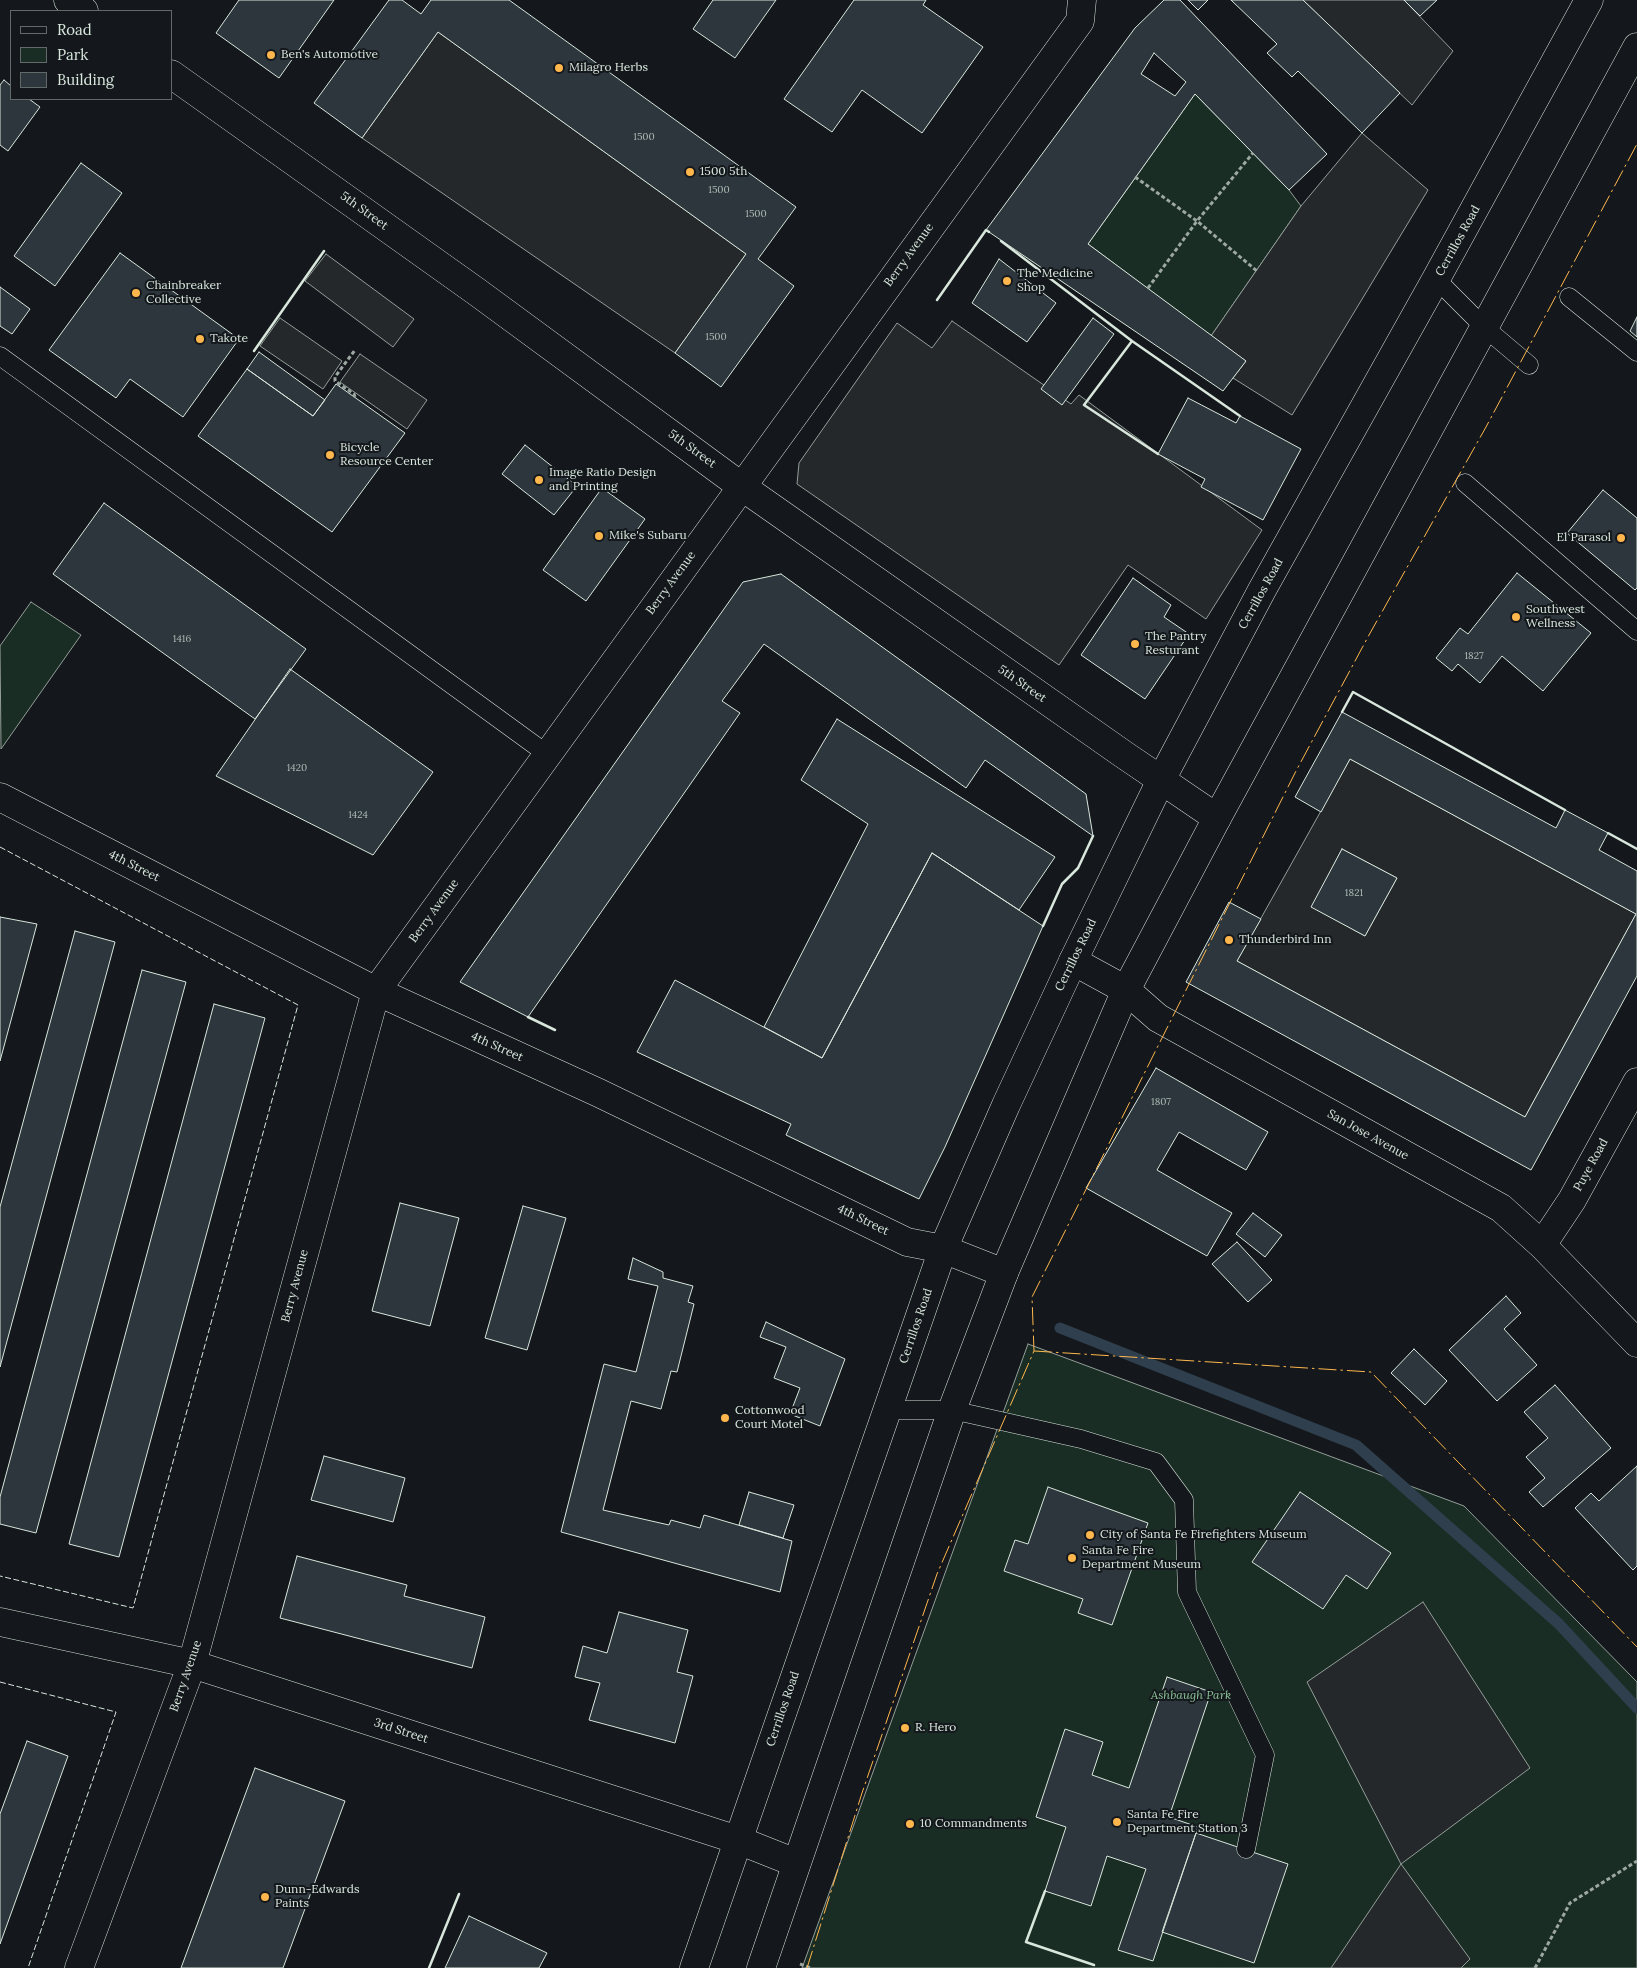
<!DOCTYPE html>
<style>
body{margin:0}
#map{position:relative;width:1637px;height:1968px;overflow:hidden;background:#14181c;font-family:Lora,serif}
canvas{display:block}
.legend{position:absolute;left:10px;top:10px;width:162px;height:90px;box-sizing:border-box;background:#14181c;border:1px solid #626a69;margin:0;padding:6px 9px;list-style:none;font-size:15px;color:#d8e6dc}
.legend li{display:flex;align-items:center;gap:10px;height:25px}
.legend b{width:25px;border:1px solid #626a69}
</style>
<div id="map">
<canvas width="1637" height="1968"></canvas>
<ul class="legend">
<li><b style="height:6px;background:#14181c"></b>Road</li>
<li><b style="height:14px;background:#1a2d24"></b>Park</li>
<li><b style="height:14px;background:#2c363c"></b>Building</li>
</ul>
</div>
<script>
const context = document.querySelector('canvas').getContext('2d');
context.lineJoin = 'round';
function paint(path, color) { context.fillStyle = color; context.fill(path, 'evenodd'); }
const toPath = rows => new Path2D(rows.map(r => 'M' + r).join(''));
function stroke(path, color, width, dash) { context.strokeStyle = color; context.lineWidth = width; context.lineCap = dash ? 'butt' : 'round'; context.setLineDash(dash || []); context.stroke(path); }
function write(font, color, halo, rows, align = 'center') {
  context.font = font + ' Lora,serif'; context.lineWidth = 4; context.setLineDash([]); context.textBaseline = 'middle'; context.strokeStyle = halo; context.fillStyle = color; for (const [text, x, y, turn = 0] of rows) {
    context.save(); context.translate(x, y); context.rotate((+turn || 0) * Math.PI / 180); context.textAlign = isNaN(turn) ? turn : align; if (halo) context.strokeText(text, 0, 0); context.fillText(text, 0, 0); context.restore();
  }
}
const green = toPath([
 [1195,94,1289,190,1301,206,1211,336,1088,244,1195,94],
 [31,602,81,635,1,749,0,646,31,602],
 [1028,1344,1464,1506,1637,1682,1637,1968,802,1968,1028,1344]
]);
paint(green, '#1a2d24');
stroke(green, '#939e99', 1);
const parking = toPath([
 [1303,0,1404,0,1453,51,1412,105,1303,0],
 [438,32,746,254,675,353,362,138,438,32],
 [1362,133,1428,190,1292,415,1233,378,1246,361,1211,336,1301,206,1362,133],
 [326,254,414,319,393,347,305,281,326,254],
 [280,318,342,361,323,389,260,346,280,318],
 [952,321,1071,404,1079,395,1262,530,1206,619,1128,565,1059,665,797,484,799,463,897,323,932,348,952,321],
 [360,354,427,400,407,429,340,382,360,354],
 [1350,759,1636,914,1525,1117,1237,961,1350,759],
 [1342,849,1397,878,1365,936,1312,907,1342,849],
 [1423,1602,1530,1768,1401,1864,1470,1959,1461,1968,1331,1968,1401,1864,1307,1682,1423,1602]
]);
paint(parking, '#24282b');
stroke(parking, '#939e99', 1);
stroke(toPath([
 [1060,1328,1356,1445,1559,1624,1637,1708]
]), '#2f3f4d', 11);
const building = toPath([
 [239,0,334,0,279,78,216,33,239,0],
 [389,0,402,0,421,14,431,0,509,0,796,207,758,259,794,286,721,387,675,353,746,254,438,32,362,138,314,103,389,0],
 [713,0,776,0,735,58,693,29,713,0],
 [854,0,926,0,923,5,983,47,922,133,862,90,832,132,784,99,854,0],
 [1164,0,1180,0,1327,154,1289,190,1195,94,1088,244,1246,361,1223,391,986,230,1135,28,1164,0],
 [1154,53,1186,82,1175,96,1141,74,1154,53],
 [1188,0,1208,0,1198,10,1188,0],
 [1231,0,1303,0,1400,93,1362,133,1298,71,1292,77,1267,53,1277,44,1231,0],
 [1404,0,1437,0,1420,16,1404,0],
 [4,80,11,86,11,99,29,99,40,107,8,151,0,145,0,85,4,80],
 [81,163,122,193,55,286,14,256,81,163],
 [120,253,239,339,183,417,130,379,116,398,49,350,120,253],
 [999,259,1056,303,1027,342,972,303,999,259],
 [0,287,30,309,12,334,0,326,0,287],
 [1637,317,1637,337,1630,331,1637,317],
 [1093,318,1114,334,1062,405,1041,389,1093,318],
 [259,352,325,400,313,416,247,369,259,352],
 [247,369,313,416,336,384,405,433,332,532,198,436,247,369],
 [1188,398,1236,423,1240,416,1301,449,1263,520,1201,487,1205,479,1158,454,1188,398],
 [525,445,577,486,554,515,502,474,525,445],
 [602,488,645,519,586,601,543,570,602,488],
 [1603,490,1637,518,1637,588,1635,590,1567,533,1603,490],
 [104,503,306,649,255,719,53,574,104,503],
 [1517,573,1591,633,1543,691,1502,656,1480,683,1458,664,1452,671,1436,658,1460,628,1468,634,1517,573],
 [781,574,1086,794,1093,836,985,760,966,788,764,644,722,701,740,713,528,1017,460,982,743,582,781,574],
 [1133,578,1171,605,1164,617,1189,634,1145,699,1081,655,1133,578],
 [290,669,433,772,373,855,216,776,290,669],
 [1342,712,1556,828,1565,810,1608,833,1599,850,1637,871,1637,976,1531,1170,1186,982,1229,902,1261,919,1237,961,1525,1117,1636,914,1350,759,1321,812,1295,797,1342,712],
 [837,719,1055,857,1019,910,932,853,822,1058,764,1027,868,824,801,780,837,719],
 [1342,849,1397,878,1365,936,1311,907,1342,849],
 [932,853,1043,926,945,1147,919,1199,786,1135,791,1124,637,1052,675,980,822,1058,932,853],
 [0,917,37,924,0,1061,0,917],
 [75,931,115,942,0,1367,0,1207,75,931],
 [142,970,186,982,36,1533,0,1524,0,1497,142,970],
 [214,1004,265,1018,119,1557,69,1544,214,1004],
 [1156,1068,1268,1132,1246,1170,1179,1132,1157,1170,1232,1213,1207,1256,1086,1188,1156,1068],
 [400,1203,459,1218,430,1326,372,1311,400,1203],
 [523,1206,566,1218,527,1350,485,1338,523,1206],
 [1253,1213,1282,1235,1265,1257,1236,1234,1253,1213],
 [1237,1242,1272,1280,1248,1302,1212,1264,1237,1242],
 [633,1258,663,1272,663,1278,693,1286,688,1302,694,1304,677,1372,671,1371,661,1409,631,1401,603,1510,669,1525,671,1520,700,1528,704,1515,792,1541,780,1592,561,1532,604,1364,636,1372,658,1286,628,1279,633,1258],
 [1506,1296,1521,1313,1504,1329,1537,1365,1497,1401,1449,1350,1506,1296],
 [766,1322,845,1359,820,1426,790,1414,800,1388,774,1378,786,1347,760,1337,766,1322],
 [1414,1349,1447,1381,1425,1405,1391,1373,1414,1349],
 [1555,1385,1611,1448,1543,1507,1529,1492,1545,1478,1526,1457,1548,1438,1524,1412,1555,1385],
 [324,1456,405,1478,393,1522,311,1500,324,1456],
 [1637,1466,1637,1566,1633,1570,1575,1508,1591,1493,1599,1501,1637,1466],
 [1048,1487,1148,1523,1112,1625,1078,1613,1083,1599,1004,1571,1015,1540,1028,1544,1048,1487],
 [749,1492,794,1505,783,1538,739,1525,749,1492],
 [1300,1492,1391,1553,1367,1589,1346,1575,1323,1609,1252,1562,1300,1492],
 [297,1556,407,1585,404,1596,485,1617,472,1668,280,1618,297,1556],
 [619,1612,688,1630,677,1672,693,1676,675,1743,589,1720,600,1683,575,1677,583,1646,607,1653,619,1612],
 [1167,1677,1211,1692,1169,1817,1198,1827,1153,1961,1118,1950,1146,1869,1107,1856,1091,1906,1045,1891,1066,1827,1036,1817,1065,1729,1103,1742,1092,1775,1129,1788,1167,1677],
 [27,1741,68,1756,0,1944,0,1814,27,1741],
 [255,1768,345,1801,283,1968,181,1968,255,1768],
 [1196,1833,1288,1864,1254,1963,1162,1932,1196,1833],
 [469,1916,547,1953,539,1968,445,1968,469,1916]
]);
paint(building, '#2c363c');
stroke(building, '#d8e6dc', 1);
const lane = toPath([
 [1436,279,1484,327,1529,365],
 [1569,297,1637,352],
 [0,356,547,754],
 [1465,483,1637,631],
 [886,1410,952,1410,1081,1439,1156,1462,1184,1500,1187,1592,1265,1755,1246,1849]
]);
const street = toPath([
 [68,0,84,11],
 [171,74,477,292,741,486,1123,754,1217,818],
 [0,797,376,991,599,1093,907,1242,943,1249,1004,1273],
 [1073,961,1126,990,1158,1018,1501,1208,1542,1245,1637,1343],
 [1542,1245,1572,1200,1637,1082],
 [0,1622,192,1664,738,1840,796,1863],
 [79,1968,192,1664,376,991,1080,21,1082,0]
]);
const primary = toPath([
 [694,1968,943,1249,1006,1105,1073,961,1161,780,1262,590,1436,279,1589,0],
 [761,1968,952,1410,1004,1273,1126,990,1217,818,1637,47]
]);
stroke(lane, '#d8e6dc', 19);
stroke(street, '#d8e6dc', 29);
stroke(primary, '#d8e6dc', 29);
stroke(toPath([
 [1135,177,1197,221,1257,271],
 [1148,288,1197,221,1253,153],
 [355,397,354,394,335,381,335,377,355,350],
 [800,1964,811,1968],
 [1535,1968,1570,1903,1637,1861]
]), '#9da8a2', 3, [4, 2.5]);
stroke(lane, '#14181c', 18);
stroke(street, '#14181c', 28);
stroke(primary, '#14181c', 28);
stroke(toPath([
 [0,847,298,1005,133,1608,0,1576],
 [0,1682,116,1712,28,1968]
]), '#d8e6dc', 1, [6, 2.5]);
stroke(toPath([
 [1001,241,1132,341],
 [937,300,986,230,989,232],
 [254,351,324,251],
 [1158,454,1084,405,1132,341,1240,416],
 [1342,712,1353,692,1565,810],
 [1608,833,1637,849],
 [1043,926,1062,884,1078,868,1093,836],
 [528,1017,555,1030],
 [1045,1891,1026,1942,1094,1965],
 [429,1968,459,1894]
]), '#d8e6dc', 2.5);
stroke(toPath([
 [1034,1351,1371,1372,1637,1647],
 [807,1968,862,1793,937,1574,1034,1351,1032,1297,1296,771,1369,635,1486,427,1637,144]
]), '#ffb74d', 1, [18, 4, 2.5, 4]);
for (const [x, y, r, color] of [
 [271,55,5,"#ffb74d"],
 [559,68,5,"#ffb74d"],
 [690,172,5,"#ffb74d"],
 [1007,281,5,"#ffb74d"],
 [136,293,5,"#ffb74d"],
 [200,339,5,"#ffb74d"],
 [330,455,5,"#ffb74d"],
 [539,480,5,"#ffb74d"],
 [599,536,5,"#ffb74d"],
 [1621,538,5,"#ffb74d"],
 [1516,617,5,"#ffb74d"],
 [1135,644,5,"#ffb74d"],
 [1229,940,5,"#ffb74d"],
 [725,1418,5,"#ffb74d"],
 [1090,1535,5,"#ffb74d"],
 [1072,1558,5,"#ffb74d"],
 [905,1728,5,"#ffb74d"],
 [1117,1822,5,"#ffb74d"],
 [910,1824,5,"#ffb74d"],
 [265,1897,5,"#ffb74d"]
]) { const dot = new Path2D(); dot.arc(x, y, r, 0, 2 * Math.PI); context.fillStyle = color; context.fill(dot); stroke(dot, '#14181c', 2); }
write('10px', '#adbab4', null, [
 ["1500",644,137],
 ["1500",719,190],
 ["1500",756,214],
 ["1500",716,337],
 ["1416",182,639],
 ["1827",1474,656],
 ["1420",297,768],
 ["1424",358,815],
 ["1821",1354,893],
 ["1807",1161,1102]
]);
write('12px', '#d8e6dc', '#14181c', [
 ["Ben's Automotive",281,55],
 ["Milagro Herbs",569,68],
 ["1500 5th",700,172],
 ["The Medicine",1017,274],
 ["Shop",1017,288],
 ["Chainbreaker",146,286],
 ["Collective",146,300],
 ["Takote",210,339],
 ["Bicycle",340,448],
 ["Resource Center",340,462],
 ["Image Ratio Design",549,473],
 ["and Printing",549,487],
 ["Mike's Subaru",609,536],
 ["El Parasol",1611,538,"right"],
 ["Southwest",1526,610],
 ["Wellness",1526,624],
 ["The Pantry",1145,637],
 ["Resturant",1145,651],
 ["Thunderbird Inn",1239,940],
 ["Cottonwood",735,1411],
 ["Court Motel",735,1425],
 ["City of Santa Fe Firefighters Museum",1100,1535],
 ["Santa Fe Fire",1082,1551],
 ["Department Museum",1082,1565],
 ["R. Hero",915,1728],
 ["Santa Fe Fire",1127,1815],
 ["Department Station 3",1127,1829],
 ["10 Commandments",920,1824],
 ["Dunn-Edwards",275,1890],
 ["Paints",275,1904]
], 'left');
write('12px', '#d8e6dc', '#14181c', [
 ["5th Street",364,211,36],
 ["Cerrillos Road",1458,241,-61],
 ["Berry Avenue",909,255,-54],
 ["5th Street",692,449,36],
 ["Berry Avenue",671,583,-54],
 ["Cerrillos Road",1261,594,-61],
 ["5th Street",1022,684,35],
 ["4th Street",134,866,27],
 ["Berry Avenue",434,911,-54],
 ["Cerrillos Road",1076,955,-64],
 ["4th Street",497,1047,24],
 ["San Jose Avenue",1368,1135,29],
 ["Puye Road",1591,1165,-61],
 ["4th Street",863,1220,26],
 ["Berry Avenue",295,1286,-75],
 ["Cerrillos Road",916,1326,-71],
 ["Berry Avenue",186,1676,-71],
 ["Cerrillos Road",783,1709,-71],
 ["3rd Street",401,1731,18]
]);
write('italic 12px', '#8ac095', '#14181c', [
 ["Ashbaugh Park",1191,1696]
]);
</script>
